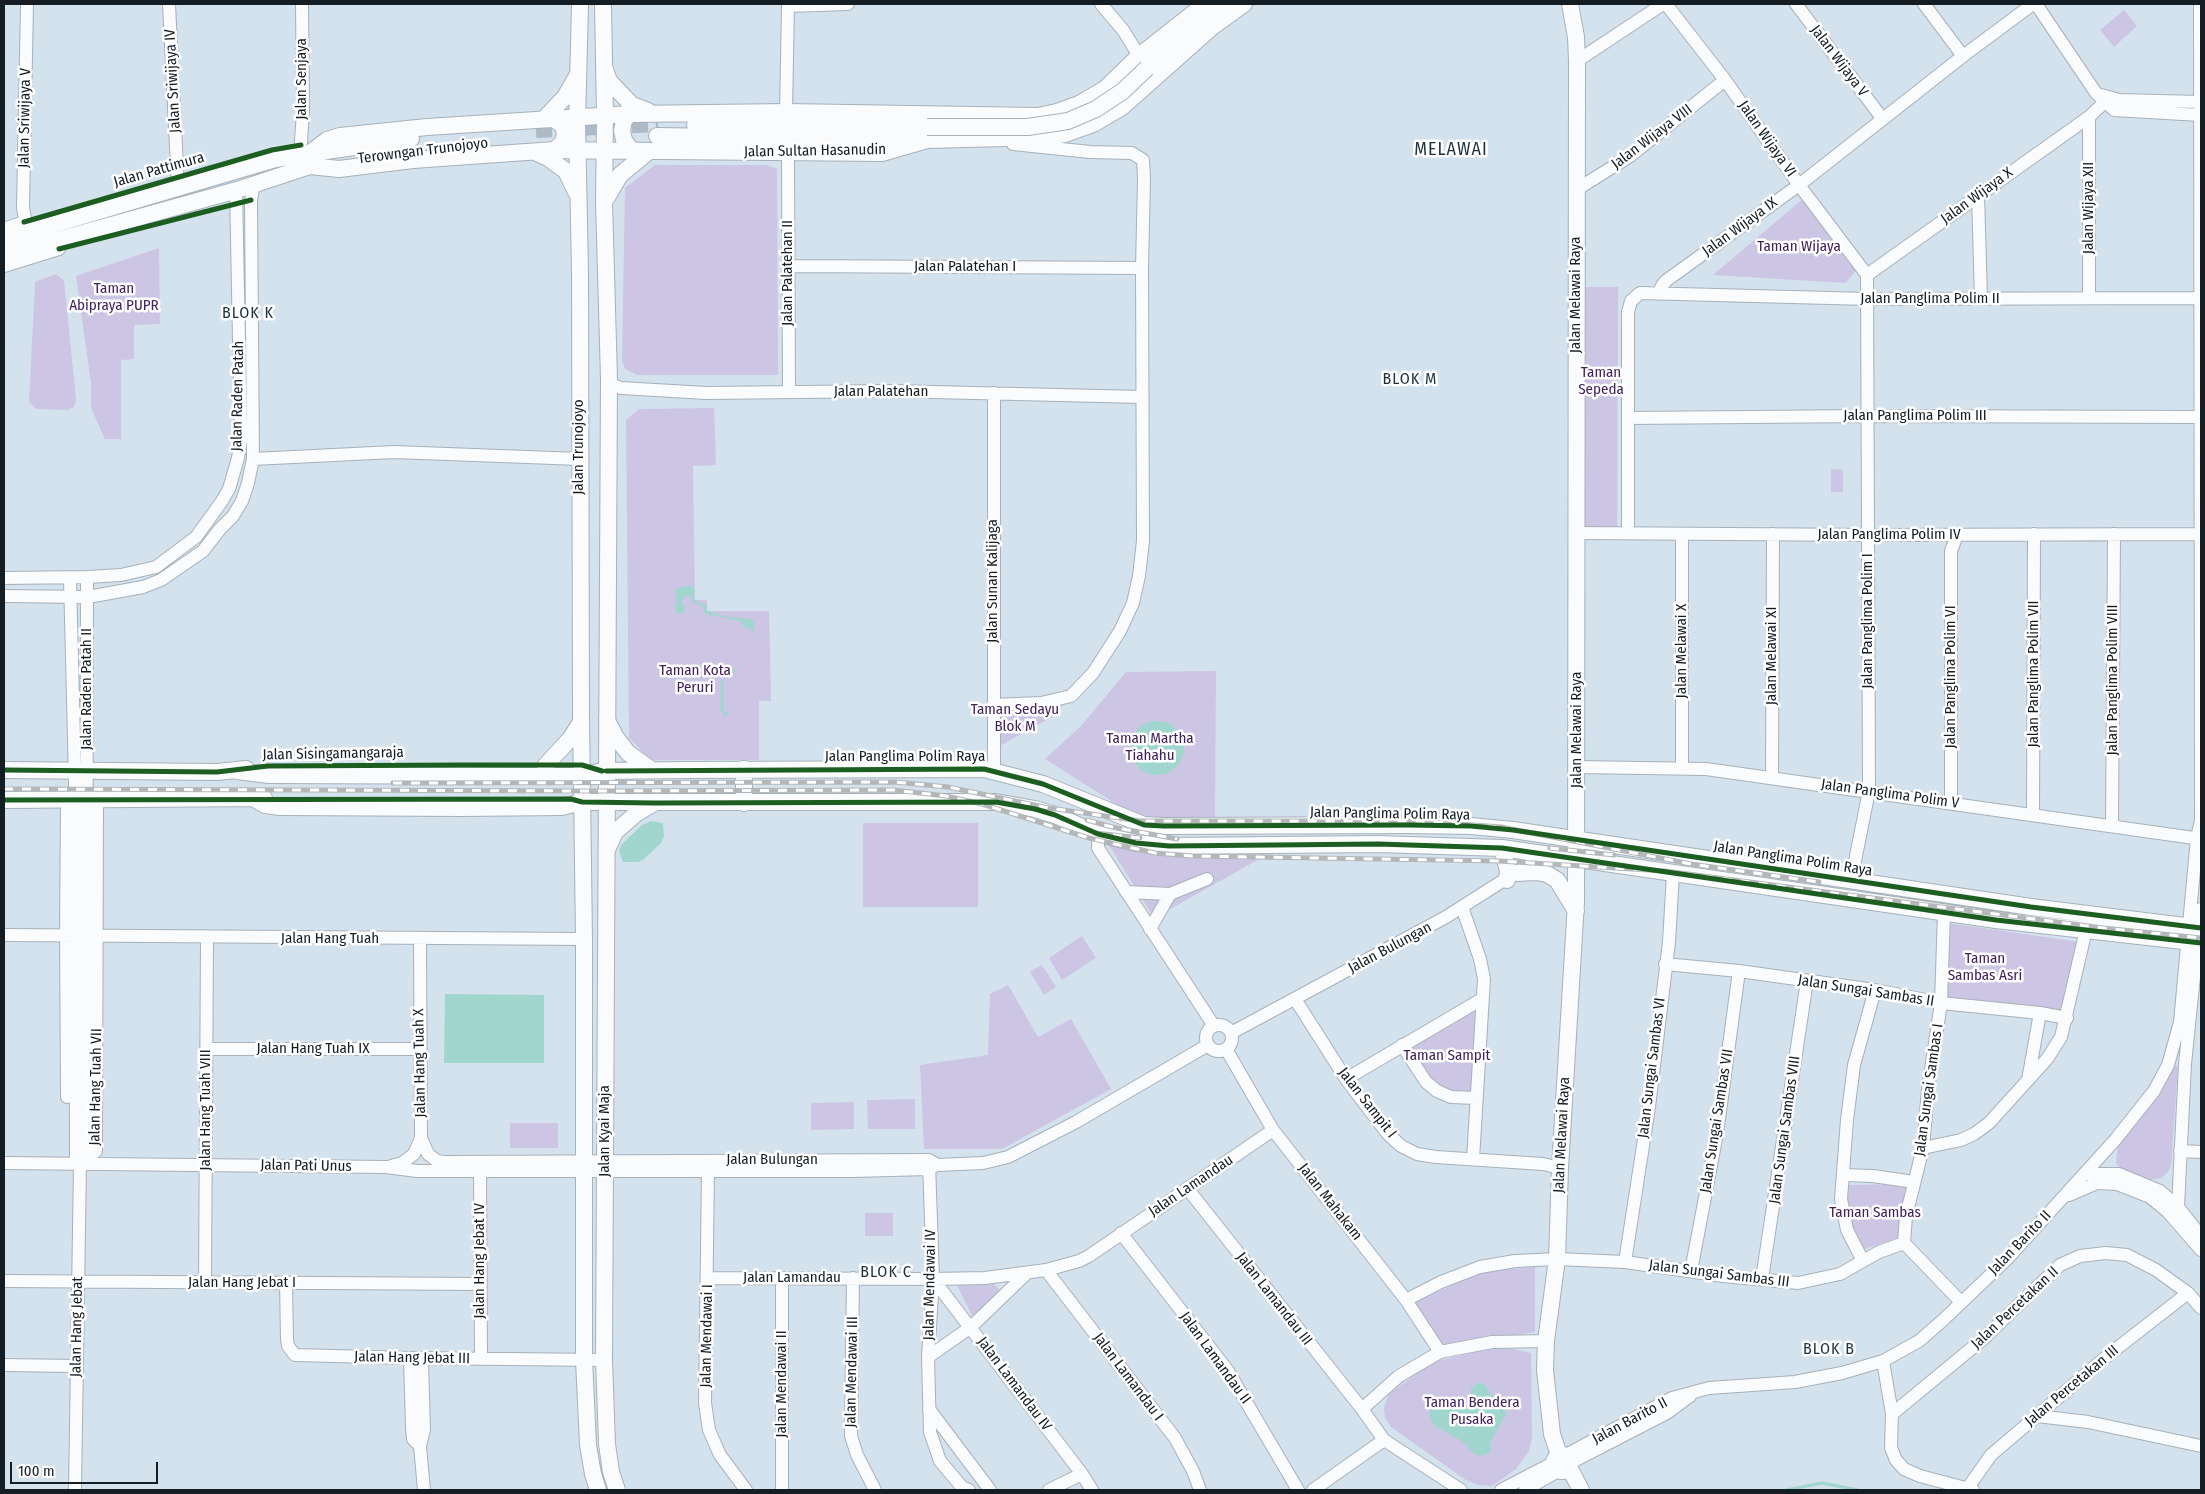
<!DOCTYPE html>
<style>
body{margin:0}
#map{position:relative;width:2205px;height:1494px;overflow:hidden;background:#d4e2ee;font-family:"Fira Sans Condensed",sans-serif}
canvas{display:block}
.frame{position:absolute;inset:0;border:5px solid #141d24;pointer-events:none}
.scale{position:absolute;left:10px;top:1462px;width:148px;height:22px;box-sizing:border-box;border:2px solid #141d24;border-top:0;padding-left:6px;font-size:15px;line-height:18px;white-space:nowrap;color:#141d24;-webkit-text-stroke:4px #fff;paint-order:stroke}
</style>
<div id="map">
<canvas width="2205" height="1494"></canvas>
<div class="frame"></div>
<div class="scale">100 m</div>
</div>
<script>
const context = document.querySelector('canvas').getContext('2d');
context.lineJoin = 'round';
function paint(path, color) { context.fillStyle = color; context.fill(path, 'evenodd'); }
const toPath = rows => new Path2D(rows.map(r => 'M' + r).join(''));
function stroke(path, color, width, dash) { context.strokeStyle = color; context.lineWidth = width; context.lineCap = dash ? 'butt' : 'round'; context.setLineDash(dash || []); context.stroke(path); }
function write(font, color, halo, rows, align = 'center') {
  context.font = font + ' "Fira Sans Condensed",sans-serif'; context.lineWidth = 5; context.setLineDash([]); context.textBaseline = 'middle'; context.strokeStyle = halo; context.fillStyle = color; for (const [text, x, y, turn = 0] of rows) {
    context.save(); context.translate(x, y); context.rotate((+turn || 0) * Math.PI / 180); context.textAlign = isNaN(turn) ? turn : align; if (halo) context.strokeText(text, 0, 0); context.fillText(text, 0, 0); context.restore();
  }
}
paint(toPath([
 [2124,10,2137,26,2114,47,2100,30],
 [655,165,767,165,777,169,778,375,637,375,625,369,622,361,625,188],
 [1804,198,1857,269,1846,283,1713,275],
 [159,248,160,324,134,325,134,359,121,360,121,439,105,439,91,408,91,383,76,276],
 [56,274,64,281,76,399,74,407,67,410,36,409,29,402,35,282],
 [1585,287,1618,287,1617,527,1584,527],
 [714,408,716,465,693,466,695,600,707,600,707,611,769,611,771,701,759,701,759,760,651,760,629,738,626,420,639,409],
 [1831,469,1843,470,1843,492,1831,492],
 [1216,671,1215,818,1150,820,1124,809,1045,759,1081,726,1126,672],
 [1069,699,1052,717,996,748,998,702],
 [863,823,978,823,978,907,863,907],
 [1105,839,1131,849,1157,855,1270,853,1154,918],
 [1947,923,2080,942,2063,1013,1945,1003],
 [1082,936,1096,958,1062,980,1049,958],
 [1042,965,1056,987,1044,995,1030,972],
 [1008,985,1038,1037,1071,1019,1111,1089,1002,1149,924,1149,920,1065,988,1055,990,994],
 [1475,1006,1473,1092,1451,1093,1429,1079,1409,1046],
 [2174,1066,2178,1066,2171,1166,2167,1173,2161,1178,2148,1180,2120,1168,2116,1163,2118,1146,2153,1103],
 [915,1099,915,1129,868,1129,867,1100],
 [854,1102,854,1129,811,1130,811,1103],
 [510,1123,558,1123,558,1148,510,1148],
 [1907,1184,1900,1237,1859,1251,1849,1225,1846,1185],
 [865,1213,893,1213,893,1236,865,1236],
 [1535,1267,1535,1332,1440,1347,1412,1304,1483,1271],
 [994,1284,1000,1290,974,1320,957,1285],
 [1486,1349,1513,1349,1531,1353,1532,1437,1529,1451,1516,1469,1492,1486,1478,1485,1466,1480,1391,1427,1385,1418,1384,1407,1389,1394,1430,1363]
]), '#ccc5e4');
paint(toPath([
 [691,585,695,591,693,599,696,602,705,604,707,611,727,617,751,619,754,623,754,635,750,628,744,627,740,621,705,614,702,606,693,603,688,594,681,601,685,608,684,613,677,614,675,608,677,600,675,589],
 '1130 748a27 27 0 1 1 54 0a27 27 0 1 1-54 0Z',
 [651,821,663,823,664,837,661,843,644,859,638,862,623,862,619,851,621,845,642,825],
 [445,994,544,995,544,1063,444,1063],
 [1478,1383,1484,1383,1494,1399,1503,1403,1506,1414,1491,1441,1490,1453,1481,1456,1474,1454,1462,1441,1438,1428,1432,1423,1429,1413,1434,1405,1439,1402,1448,1403,1456,1409,1467,1408,1471,1400,1471,1388]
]), '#a0d6cd');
stroke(toPath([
 [726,671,734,671],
 [722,682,722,710,726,714],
 [1786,1490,1822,1483,1858,1490]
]), '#a0d6cd', 3);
stroke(toPath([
 [536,130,658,124]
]), '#aebbc6', 16, [16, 8]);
const minor = toPath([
 [27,4,23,208,28,233],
 [169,4,178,188],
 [1101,4,1123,30,1144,64],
 [1666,4,1725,80,1799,185,1867,275],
 [1796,4,1882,118],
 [1924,4,1963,56],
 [2036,4,2096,93,2114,110,2200,115],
 [2200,4,2201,821],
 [789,6,848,4],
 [1577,61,1663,4],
 [2101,95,2119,100,2200,102],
 [786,112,788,4],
 [788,153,789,392],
 [300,155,303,112,302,4],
 [1576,190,1630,156,1725,80],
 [1978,195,1981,299],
 [4,229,24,222],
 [4,266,59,249],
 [788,266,1142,268],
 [1659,292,1663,284,1667,280,1799,185,1963,56,2033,4],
 [2089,298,2089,117],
 [609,379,613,385,621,388,706,393,891,391,1142,397],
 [994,393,994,770],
 [1628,418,1868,416,2201,417],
 [253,459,394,452,580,459],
 [1577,533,1877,535,2201,534],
 [1628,533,1628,312,1631,301,1640,293,1868,299,2201,298],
 [4,578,87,577,121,575,156,567,196,537,222,501,229,489,238,458,241,440,236,190],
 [70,578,75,780,76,1164],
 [4,596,88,597,143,587,161,580,203,551,220,529,233,516,242,501,248,483,253,459,251,200,254,184],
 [993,705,1041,703,1071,696,1093,673,1120,631,1133,603,1139,576,1143,541,1142,268,1144,179,1143,160,1132,153,1090,152,1013,144],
 [1577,767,1706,769,2201,839],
 [1682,767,1682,534],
 [1772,778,1773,534],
 [1951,803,1951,551,1957,535],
 [2033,814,2034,534],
 [2112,826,2114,534],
 [1098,834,1098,848,1214,1026],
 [1851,881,1869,791,1867,275,2089,117,2109,98],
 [1126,892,1170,894,1207,879],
 [1462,907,1480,959,1484,979,1473,1159],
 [1944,912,1941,1003,1928,1089,1923,1148,1906,1216,1904,1243,1961,1302],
 [1150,929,1170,894],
 [4,935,584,939],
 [1665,964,1739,971,1875,990,1941,1003,2040,1013,2067,1018],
 [1295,999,1346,1079,1387,1133,1401,1146,1417,1154,1436,1157,1543,1164,1560,1168],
 '1206 1038a13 13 0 1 1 26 0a13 13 0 1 1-26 0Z',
 [1231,1033,1446,917,1545,854],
 [1402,1045,1426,1082,1437,1091,1451,1097,1476,1098],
 [206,1049,420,1049],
 [1226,1049,1273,1130,1406,1300,1440,1352],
 [1346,1079,1482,999],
 [2028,1080,2040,1013],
 [67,1097,66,935,67,799],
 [421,1138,428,1154,437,1161,444,1162,929,1160,937,1165],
 [1923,1148,1961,1140,1974,1134,1989,1123,2047,1059,2061,1037,2086,930],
 [2180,1151,2201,1152],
 [4,1163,386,1167,417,1171,853,1171,929,1169,937,1165,983,1163,1008,1157,1076,1122,1208,1045],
 [929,1163,933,1279,928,1357,930,1432,940,1461,962,1487,969,1490],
 [80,1164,96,1151,97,800,90,795],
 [480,1164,481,1359],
 [391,1166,402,1163,414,1154,421,1138,420,939],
 [708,1170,705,1403,709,1430,720,1455,746,1490],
 [2084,1174,2119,1174,2160,1191,2178,1207,2201,1236],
 [1843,1175,1873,1176,1914,1182],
 [1187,1188,1362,1409],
 [2069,1195,2097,1183,2117,1184,2150,1197,2168,1212,2201,1250],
 [2178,1207,2185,1064,2201,909],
 [1121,1233,1228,1371,1298,1490],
 [1863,1261,1847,1230,1841,1199,1847,1120,1854,1065,1875,990],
 [1625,1262,1649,1107,1669,942,1673,874],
 [1046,1270,1175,1438,1193,1471,1200,1490],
 [1691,1271,1717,1134,1739,971],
 [708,1278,933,1279,985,1278,1046,1270,1079,1261,1089,1256,1273,1130],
 [853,1278,851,1436,857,1455,875,1490],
 [933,1279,1082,1474,1092,1490],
 [1762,1279,1807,981],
 [4,1281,480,1284],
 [205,1283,207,938],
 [286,1283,287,1339,288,1346,295,1355,410,1358,604,1360],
 [1406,1300,1441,1282,1480,1267,1515,1261,1557,1259,1625,1262,1723,1276,1798,1283,1840,1274,1879,1252,1904,1243],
 [928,1357,971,1327,1026,1274],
 [410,1358,412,1428,413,1439,420,1446],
 [422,1359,424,1430,420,1446,424,1490],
 [1883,1361,1892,1414,1891,1448,1896,1460,1904,1469,1920,1476,1973,1490],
 [4,1365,76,1366],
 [929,1409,990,1490],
 [1892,1414,1983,1339,2060,1265,2080,1256,2106,1253,2127,1255,2156,1270,2188,1293,2201,1308],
 [2037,1416,2088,1422,2201,1446],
 [1566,1455,1672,1398,1709,1388,1795,1382,1842,1373,1883,1361,1919,1341,1942,1321,2007,1259,2115,1140,2154,1091,2168,1065,2180,1022,2197,838,2201,820],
 [1570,1463,1667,1413,1690,1396],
 [1967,1489,1991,1455,2107,1356,2188,1293],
 [75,1490,80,1164,86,1147,87,577],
 [782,1490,782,1279],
 [1049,1490,1082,1474],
 [1313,1490,1384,1440],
 [1461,1490,1384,1440,1362,1409,1399,1376,1440,1352,1492,1342,1546,1341],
 [1501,1490,1553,1463],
 [1525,1490,1558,1471]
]);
const major = toPath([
 [580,4,577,123,580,272,581,716,584,939,584,1360,588,1445,593,1474,598,1490],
 [603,4,605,116,604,202,609,379,604,1360,607,1444,611,1472,617,1490],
 [1147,68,1225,4],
 [605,69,609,81,632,105,648,111],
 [630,114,624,120,622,131,624,140,631,150],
 [544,119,565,97,577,76],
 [554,119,563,126,565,134,563,142,555,150],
 [695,125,927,127],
 [657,136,910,140],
 [312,153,411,139],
 [537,153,548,158,566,171,576,192],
 [606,199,620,175,649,151],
 [4,239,272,160,310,153,327,140,340,136,427,127,630,114,786,112,1038,116,1057,112,1079,104,1105,89,1139,56,1205,4],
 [4,255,237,190,310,166,339,169,413,160,555,150,882,153,927,140,1045,137,1065,134,1093,124,1122,107,1212,27,1244,4],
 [607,720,615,736,628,753,652,770],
 [545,766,570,739,581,722],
 [744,769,744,803],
 [4,770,217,772,246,769],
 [237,771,269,775,532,776,582,776,602,771,685,770,984,769,1043,784,1144,825,1164,826,1408,825,1471,826,1513,830,2031,907,2201,928],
 [253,798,265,805,280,807,462,808,562,807,582,802,996,802,1035,809,1055,815,1098,834,1136,843,1169,846,1378,844,1502,848,1996,920,2201,943],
 [4,800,264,798],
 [1502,848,1508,871,1507,880],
 [607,850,615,832,637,813,654,803],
 [1517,873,1536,872,1547,874,1557,880,1576,911],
 '1554 1463a8 8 0 1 1 16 0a8 8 0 1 1-16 0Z',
 [1559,1455,1552,1434,1545,1370,1546,1341,1557,1259,1560,1168,1576,902,1577,61,1576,37,1570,4],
 [1569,1467,1581,1490]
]);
stroke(minor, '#a6b1ba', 14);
stroke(major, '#a6b1ba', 18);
stroke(minor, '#f9fbfc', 12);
stroke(major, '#f9fbfc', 16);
const rail = toPath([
 [393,783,895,782,948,787,1049,808,1140,821,1418,821,1501,827,1691,864,1819,882],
 [4,789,595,791,894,790,946,796,982,804,1089,838,1155,853,1192,856,1499,861,1665,871,2103,928,2201,938],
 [1087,820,1112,827,1177,839],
 [1095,833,1140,838],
 [1550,848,1614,855]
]);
stroke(rail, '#b4b7b9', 5);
stroke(rail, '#fff', 3, [9]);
const majorBridge = toPath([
 [927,127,1028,127,1068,121,1096,109,1123,91,1147,68]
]);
stroke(majorBridge, '#a6b1ba', 18, []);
stroke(majorBridge, '#f9fbfc', 16);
stroke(toPath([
 [24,222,272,150,301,145],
 [59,249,251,200],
 [4,770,217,772,268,766,460,765,582,765,602,771],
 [606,771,984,769,1043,784,1144,825,1164,826,1408,825,1471,826,1513,830,2031,907,2201,928],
 [4,800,571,799,582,802,654,803,996,802,1035,809,1055,815,1098,834,1136,843,1169,846,1378,844,1502,848,1996,920,2201,943]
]), '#1b5e20', 5);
write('15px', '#141d24', '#fff', [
 ["Jalan Wijaya V",1839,61,53],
 ["Jalan Senjaya",302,79,-90],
 ["Jalan Sriwijaya IV",173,81,-93],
 ["Jalan Sriwijaya V",25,118,-89],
 ["Jalan Wijaya VIII",1652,137,-37],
 ["Jalan Wijaya VI",1767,139,55],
 ["Terowngan Trunojoyo",423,151,-7],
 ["Jalan Sultan Hasanudin",815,151,-1],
 ["Jalan Pattimura",159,170,-16],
 ["Jalan Wijaya X",1977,196,-36],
 ["Jalan Wijaya XII",2089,208,-90],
 ["Jalan Wijaya IX",1740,227,-36],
 ["Jalan Palatehan I",965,267],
 ["Jalan Palatehan II",788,273,-90],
 ["Jalan Melawai Raya",1576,295,-90],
 ["Jalan Panglima Polim II",1930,299],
 ["Jalan Palatehan",881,392],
 ["Jalan Raden Patah",238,396,-89],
 ["Jalan Panglima Polim III",1915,416],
 ["Jalan Trunojoyo",579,447,-90],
 ["Jalan Panglima Polim IV",1889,535],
 ["Jalan Sunan Kalijaga",993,581,-90],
 ["Jalan Panglima Polim I",1868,621,-90],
 ["Jalan Melawai X",1682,651,-90],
 ["Jalan Melawai XI",1772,656,-90],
 ["Jalan Panglima Polim VII",2034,674,-90],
 ["Jalan Panglima Polim VI",1951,677,-90],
 ["Jalan Panglima Polim VIII",2113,680,-90],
 ["Jalan Raden Patah II",87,689,-90],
 ["Jalan Melawai Raya",1577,730,-90],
 ["Jalan Sisingamangaraja",333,754,-1],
 ["Jalan Panglima Polim Raya",905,757],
 ["Jalan Panglima Polim V",1890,794,8],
 ["Jalan Panglima Polim Raya",1390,814,1],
 ["Jalan Panglima Polim Raya",1793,859,9],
 ["Jalan Hang Tuah",330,939],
 ["Jalan Bulungan",1390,948,-28],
 ["Jalan Sungai Sambas II",1866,991,9],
 ["Jalan Hang Tuah IX",313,1049],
 ["Jalan Hang Tuah X",420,1063,-91],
 ["Jalan Sungai Sambas VI",1652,1068,-83],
 ["Jalan Hang Tuah VII",96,1087,-89],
 ["Jalan Sungai Sambas I",1929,1090,-82],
 ["Jalan Sampit I",1367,1103,52],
 ["Jalan Hang Tuah VIII",206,1110,-90],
 ["Jalan Sungai Sambas VII",1717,1121,-81],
 ["Jalan Sungai Sambas VIII",1785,1130,-82],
 ["Jalan Kyai Maja",605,1131,-90],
 ["Jalan Melawai Raya",1562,1135,-87],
 ["Jalan Bulungan",772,1160],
 ["Jalan Pati Unus",306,1166,1],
 ["Jalan Lamandau",1191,1186,-34],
 ["Jalan Mahakam",1330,1202,52],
 ["Jalan Barito II",2020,1243,-46],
 ["Jalan Hang Jebat IV",480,1261,-90],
 ["Jalan Sungai Sambas III",1719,1274,7],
 ["Jalan Lamandau",792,1278],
 ["Jalan Hang Jebat I",242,1283],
 ["Jalan Mendawai IV",930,1285,-89],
 ["Jalan Lamandau III",1274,1299,52],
 ["Jalan Percetakan II",2015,1308,-43],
 ["Jalan Hang Jebat",77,1327,-89],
 ["Jalan Mendawai I",707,1336,-89],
 ["Jalan Hang Jebat III",412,1358,1],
 ["Jalan Lamandau II",1215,1358,54],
 ["Jalan Mendawai III",852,1372,-89],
 ["Jalan Lamandau I",1128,1377,53],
 ["Jalan Mendawai II",782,1384,-90],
 ["Jalan Lamandau IV",1014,1384,53],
 ["Jalan Percetakan III",2072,1386,-40],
 ["Jalan Barito II",1630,1421,-28]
]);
write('15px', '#42205c', '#fff', [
 ["Taman Wijaya",1799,247],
 ["Taman",114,289],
 ["Abipraya PUPR",114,306],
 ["Taman",1601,373],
 ["Sepeda",1601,390],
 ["Taman Kota",695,671],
 ["Peruri",695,688],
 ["Taman Sedayu",1015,710],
 ["Blok M",1015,727],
 ["Taman Martha",1150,739],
 ["Tiahahu",1150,756],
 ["Taman",1985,959],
 ["Sambas Asri",1985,976],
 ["Taman Sampit",1447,1056],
 ["Taman Sambas",1875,1213],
 ["Taman Bendera",1472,1403],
 ["Pusaka",1472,1420]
]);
context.letterSpacing = '1px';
write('16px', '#1d3241', '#fff', [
 ["BLOK K",248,314],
 ["BLOK M",1410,380],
 ["BLOK C",886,1273],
 ["BLOK B",1829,1350]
]);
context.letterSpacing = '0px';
context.letterSpacing = '1px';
write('18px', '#1d3241', '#fff', [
 ["MELAWAI",1451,150]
]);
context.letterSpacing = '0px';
</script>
